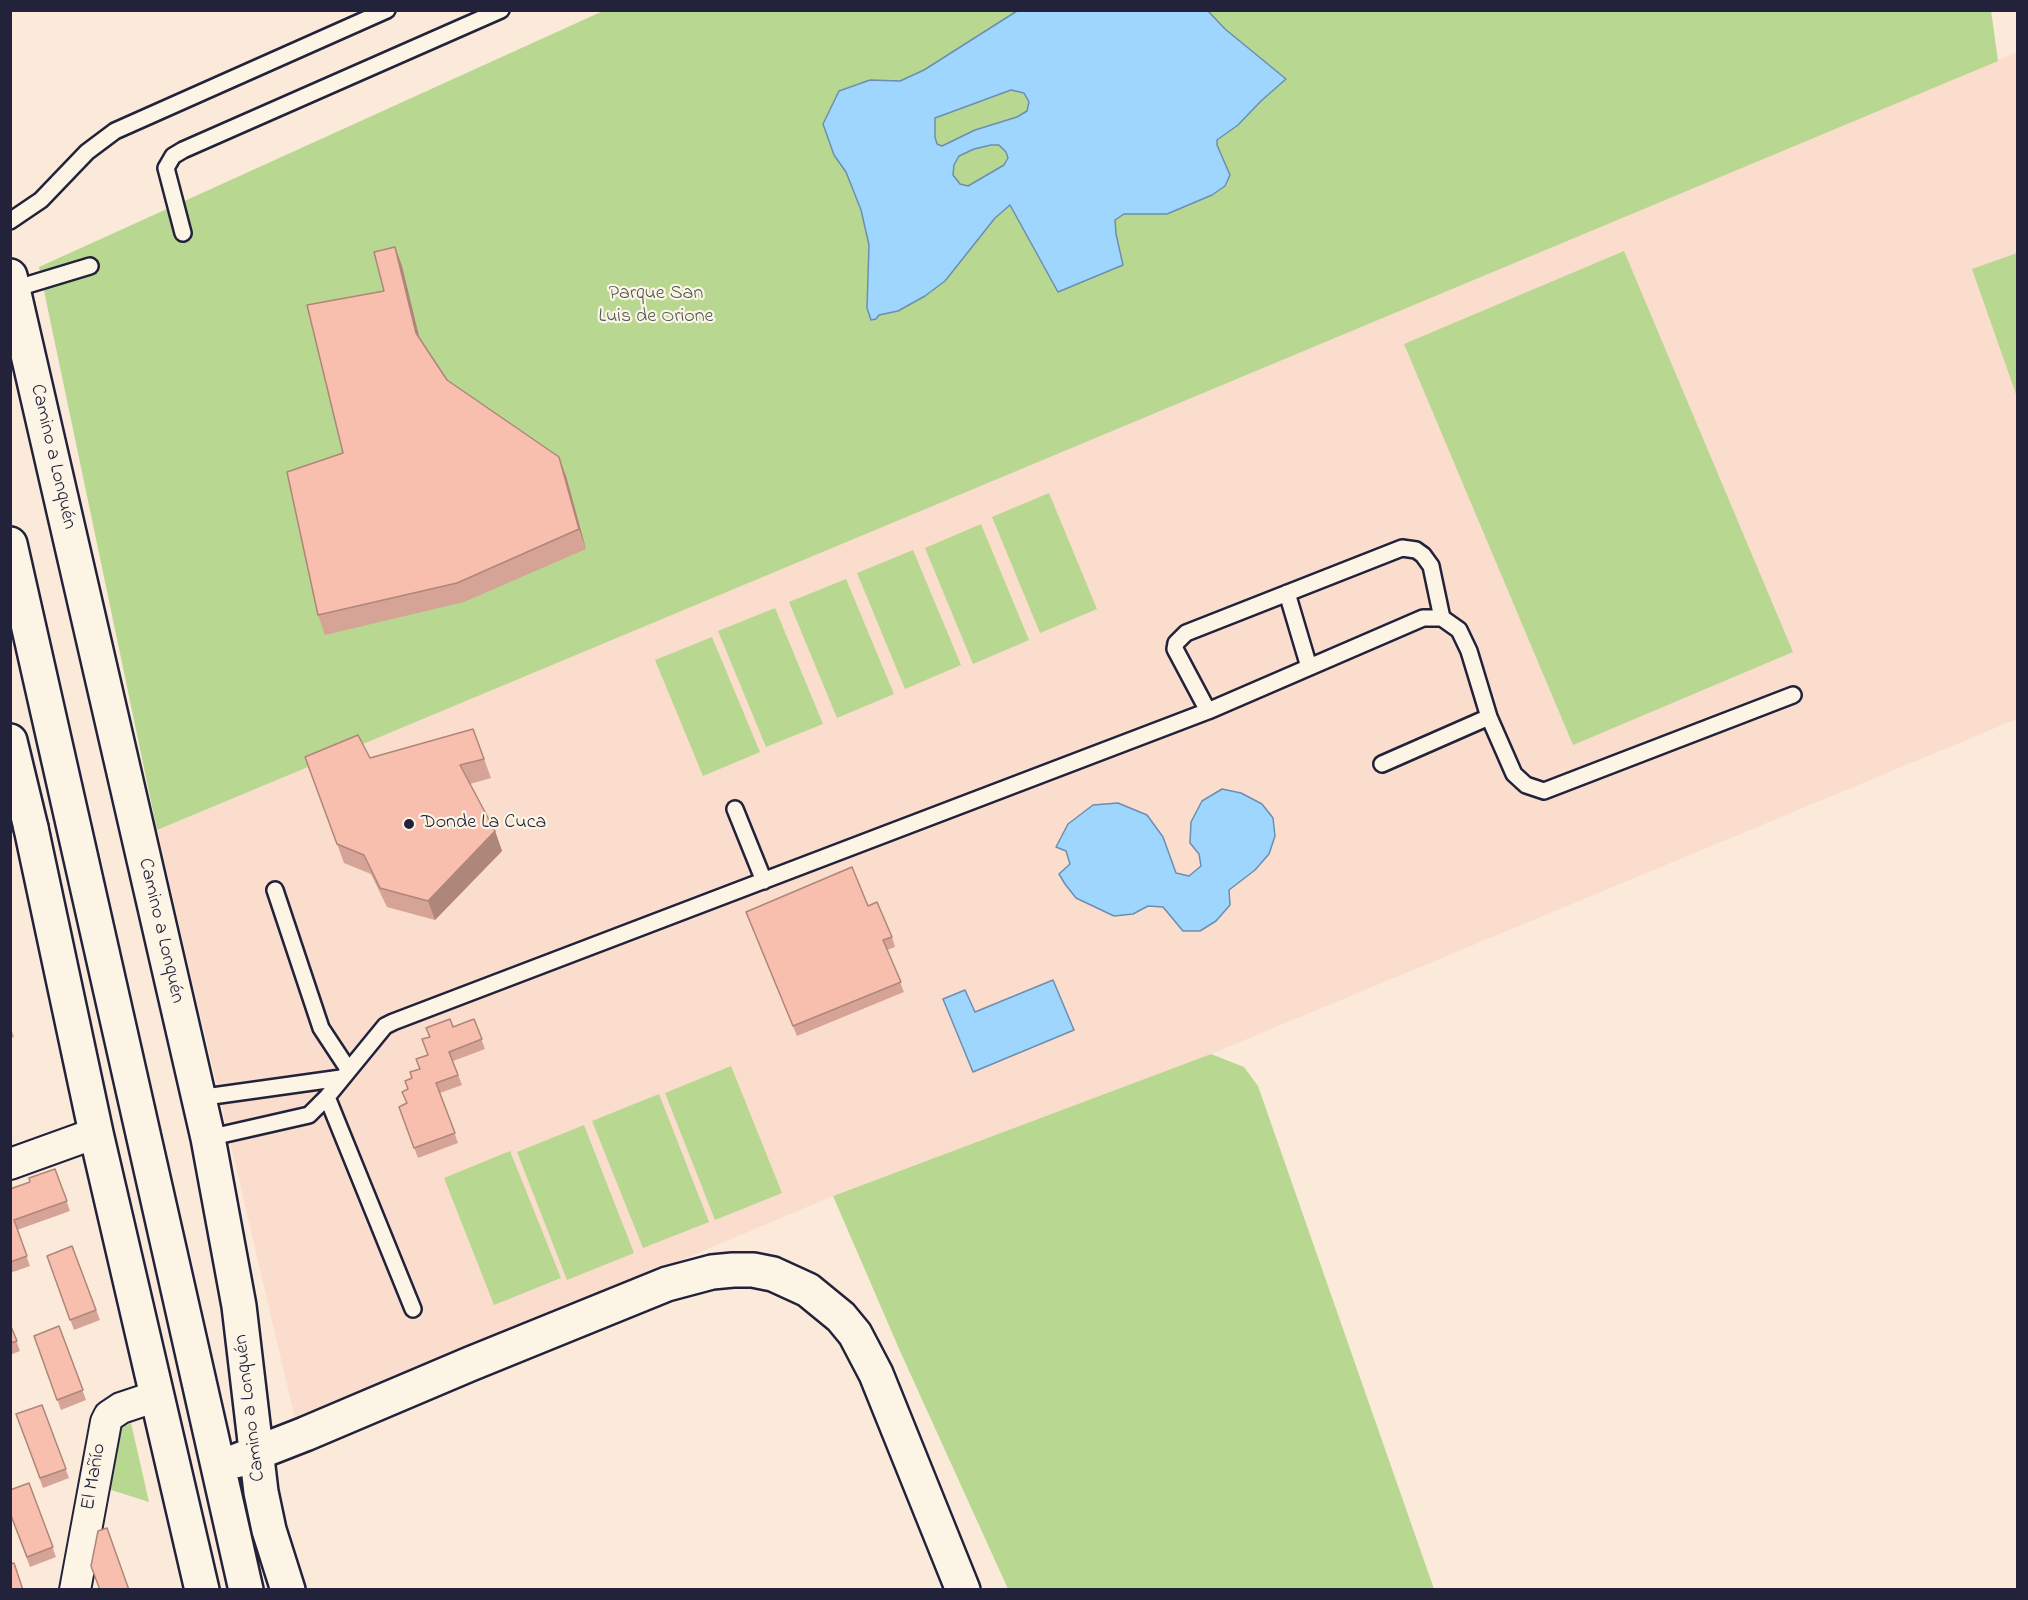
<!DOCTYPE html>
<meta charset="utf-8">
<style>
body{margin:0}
#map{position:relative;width:2028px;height:1600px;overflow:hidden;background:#fbeada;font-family:"Indie Flower",sans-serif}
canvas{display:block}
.frame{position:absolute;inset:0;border:12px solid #22223b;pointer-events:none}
</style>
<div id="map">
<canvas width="2028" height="1600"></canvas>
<div class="frame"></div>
</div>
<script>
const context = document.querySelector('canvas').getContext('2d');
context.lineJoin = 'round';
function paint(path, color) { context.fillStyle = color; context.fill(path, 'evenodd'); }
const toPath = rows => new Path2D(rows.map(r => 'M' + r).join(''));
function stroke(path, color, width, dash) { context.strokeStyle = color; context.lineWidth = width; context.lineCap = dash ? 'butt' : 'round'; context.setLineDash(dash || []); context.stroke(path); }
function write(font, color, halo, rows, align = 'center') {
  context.font = font + ' "Indie Flower",sans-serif'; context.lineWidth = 4.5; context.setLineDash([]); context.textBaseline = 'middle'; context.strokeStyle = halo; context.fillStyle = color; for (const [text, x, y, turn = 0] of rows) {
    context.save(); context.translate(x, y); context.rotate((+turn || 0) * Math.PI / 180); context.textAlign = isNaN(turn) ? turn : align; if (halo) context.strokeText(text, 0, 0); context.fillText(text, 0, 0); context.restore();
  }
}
paint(toPath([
 [2017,52,2017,719,1211,1054,833,1196,296,1423,157,830,471,695]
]), '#faddcd');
paint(toPath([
 [1991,10,1998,61,157,830,39,267,603,11],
 [1624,251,1793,652,1573,745,1404,344],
 [2017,253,2018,253,2017,397,1972,269],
 [1049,493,1097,609,1040,633,992,517],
 [981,524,1029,640,973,664,925,548],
 [913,550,961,665,905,689,857,573],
 [846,579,894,694,837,718,789,602],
 [775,608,823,724,766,747,718,631],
 [712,637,760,752,703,776,655,660],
 [1211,1054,1244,1067,1258,1086,1434,1589,1008,1589,900,1351,833,1196],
 [731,1066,782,1193,715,1220,665,1093],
 [659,1094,709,1222,643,1248,592,1121],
 [584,1125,634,1253,567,1280,517,1152],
 [510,1151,561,1278,494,1305,444,1178],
 [131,1423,149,1502,108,1489,113,1432]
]), '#b8d891');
const water = toPath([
 [1017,11,1208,11,1225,29,1286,79,1261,101,1238,125,1217,140,1217,145,1230,175,1225,186,1212,195,1167,214,1124,214,1115,220,1116,234,1123,265,1058,292,1010,205,995,218,945,281,925,296,898,311,879,315,876,319,871,320,867,308,869,245,861,210,846,172,834,155,823,124,839,91,870,80,900,81,924,70,1017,11],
 [1011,90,1024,93,1029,102,1027,111,1017,117,975,130,942,146,937,144,935,137,935,118,1011,90],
 [991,145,999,145,1006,152,1008,158,1004,165,968,186,960,184,953,175,954,165,959,156,974,149,991,145],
 [1222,789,1241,793,1262,804,1273,818,1275,836,1269,854,1255,870,1229,890,1230,905,1216,921,1200,931,1183,931,1163,907,1148,906,1133,914,1114,916,1076,898,1065,884,1059,874,1070,864,1066,851,1056,847,1068,824,1093,805,1118,803,1147,815,1163,837,1176,873,1189,876,1201,866,1199,854,1190,843,1191,822,1202,801,1222,789],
 [1053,980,1074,1030,973,1072,943,999,965,990,975,1012,1053,980]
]);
paint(water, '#9ed6fe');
stroke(water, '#6c8eb0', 1.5);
const service = toPath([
 [10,221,41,200,87,152,115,131,387,10],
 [183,233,166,168,173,156,183,150,501,10],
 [14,289,90,266],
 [1287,593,1309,667],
 [1208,711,1175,649,1176,643,1186,633,1402,548,1416,550,1423,555,1431,566,1442,618],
 [1382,764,1489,717],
 [735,809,764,881],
 [275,890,321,1028,348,1069],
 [327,1097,413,1309],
 [198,1098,341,1078],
 [208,1138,309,1115,327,1097,385,1026,393,1022,1208,711,1423,618,1442,618,1459,630,1469,651,1489,717,1514,774,1526,785,1544,791,1793,695]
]);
const minor = toPath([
 [10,1164,96,1133],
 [75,1590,106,1422,109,1416,121,1408,157,1396]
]);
const tertiary = toPath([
 [31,828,96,1133,202,1590]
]);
const primary = toPath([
 [10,276,208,1138,239,1306,261,1492,269,1530,288,1590],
 [10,544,246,1590],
 [10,741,31,828],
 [236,1461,305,1434,470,1364,667,1284,712,1272,733,1270,753,1270,773,1274,808,1290,841,1317,855,1334,876,1374,963,1590]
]);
stroke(service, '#22223b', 20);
stroke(minor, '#22223b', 34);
stroke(tertiary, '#22223b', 38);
stroke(primary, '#22223b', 38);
stroke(service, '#fcf5e5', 15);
stroke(minor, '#fcf5e5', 30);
stroke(tertiary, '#fcf5e5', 33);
stroke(primary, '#fcf5e5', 33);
paint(toPath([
 [395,247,402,266,419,338,447,380,566,476,586,549,464,602,325,635,318,615,384,291],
 [473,729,491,778,470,784,495,831,502,851,435,920,387,907,371,874,344,863,305,757,370,758],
 [868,906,892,937,895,947,887,950,904,992,797,1036,746,912],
 [474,1019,485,1049,453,1061,462,1085,440,1093,458,1143,418,1158,399,1107,406,1103,408,1089,412,1078,420,1069,428,1055,430,1037],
 [10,1026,14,1037,10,1038],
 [55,1169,70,1211,17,1230,30,1266,10,1273,10,1189,30,1182],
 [72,1246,100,1320,74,1330,47,1256],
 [10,1324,20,1351,10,1355],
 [59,1326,86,1400,61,1410,34,1336],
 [42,1405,69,1478,43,1488,16,1414],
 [29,1483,56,1557,30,1567,10,1514]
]), '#d5a496');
paint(toPath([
 [395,247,402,266,423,352,416,333],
 [559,457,566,476,586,549,579,529],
 [495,831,502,851,435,920,428,901]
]), '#ae867a');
const building = toPath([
 [395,247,416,333,447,380,559,457,579,529,457,583,318,615,287,472,343,453,307,305,384,291,374,252,395,247],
 [473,729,484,759,460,765,495,831,428,901,380,888,364,855,337,844,305,757,358,735,370,758,473,729],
 [852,867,868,906,877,902,892,937,883,940,901,982,793,1026,746,912,852,867],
 [450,1019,453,1027,474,1019,482,1039,449,1052,458,1075,436,1083,455,1133,414,1148,399,1107,407,1103,402,1092,408,1089,405,1081,412,1078,410,1072,420,1069,416,1059,428,1055,422,1039,430,1037,426,1028,450,1019],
 [55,1169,67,1201,14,1220,27,1256,10,1262,10,1189,30,1182,29,1178,55,1169],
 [72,1246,96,1310,70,1320,47,1256,72,1246],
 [10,1324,17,1341,10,1343,10,1324],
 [59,1326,83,1390,57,1400,34,1336,59,1326],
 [42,1405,66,1469,40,1478,16,1414,42,1405],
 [29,1483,53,1547,27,1557,10,1513,10,1490,29,1483],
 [107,1528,129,1590,100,1590,91,1566,98,1531,107,1528],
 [14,1563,23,1590,10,1590,10,1564,14,1563]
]);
paint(building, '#f8bfaf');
stroke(building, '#ae867a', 1.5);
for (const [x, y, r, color] of [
 [409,824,6,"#22223b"]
]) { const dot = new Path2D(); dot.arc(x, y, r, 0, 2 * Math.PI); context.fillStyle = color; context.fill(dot); stroke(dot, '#fcf5e5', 2); }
write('20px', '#4f5955', '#fcf5e5', [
 ["Parque San",656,295],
 ["Luis de Orione",656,318]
]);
write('20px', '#22223b', '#fcf5e5', [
 ["Camino a Lonquén",52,457,77],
 ["Camino a Lonquén",160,931,77],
 ["Camino a Lonquén",251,1408,-97],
 ["El Mañío",95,1477,-80]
]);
write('20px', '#22223b', '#fcf5e5', [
 ["Donde La Cuca",421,824]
], 'left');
</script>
